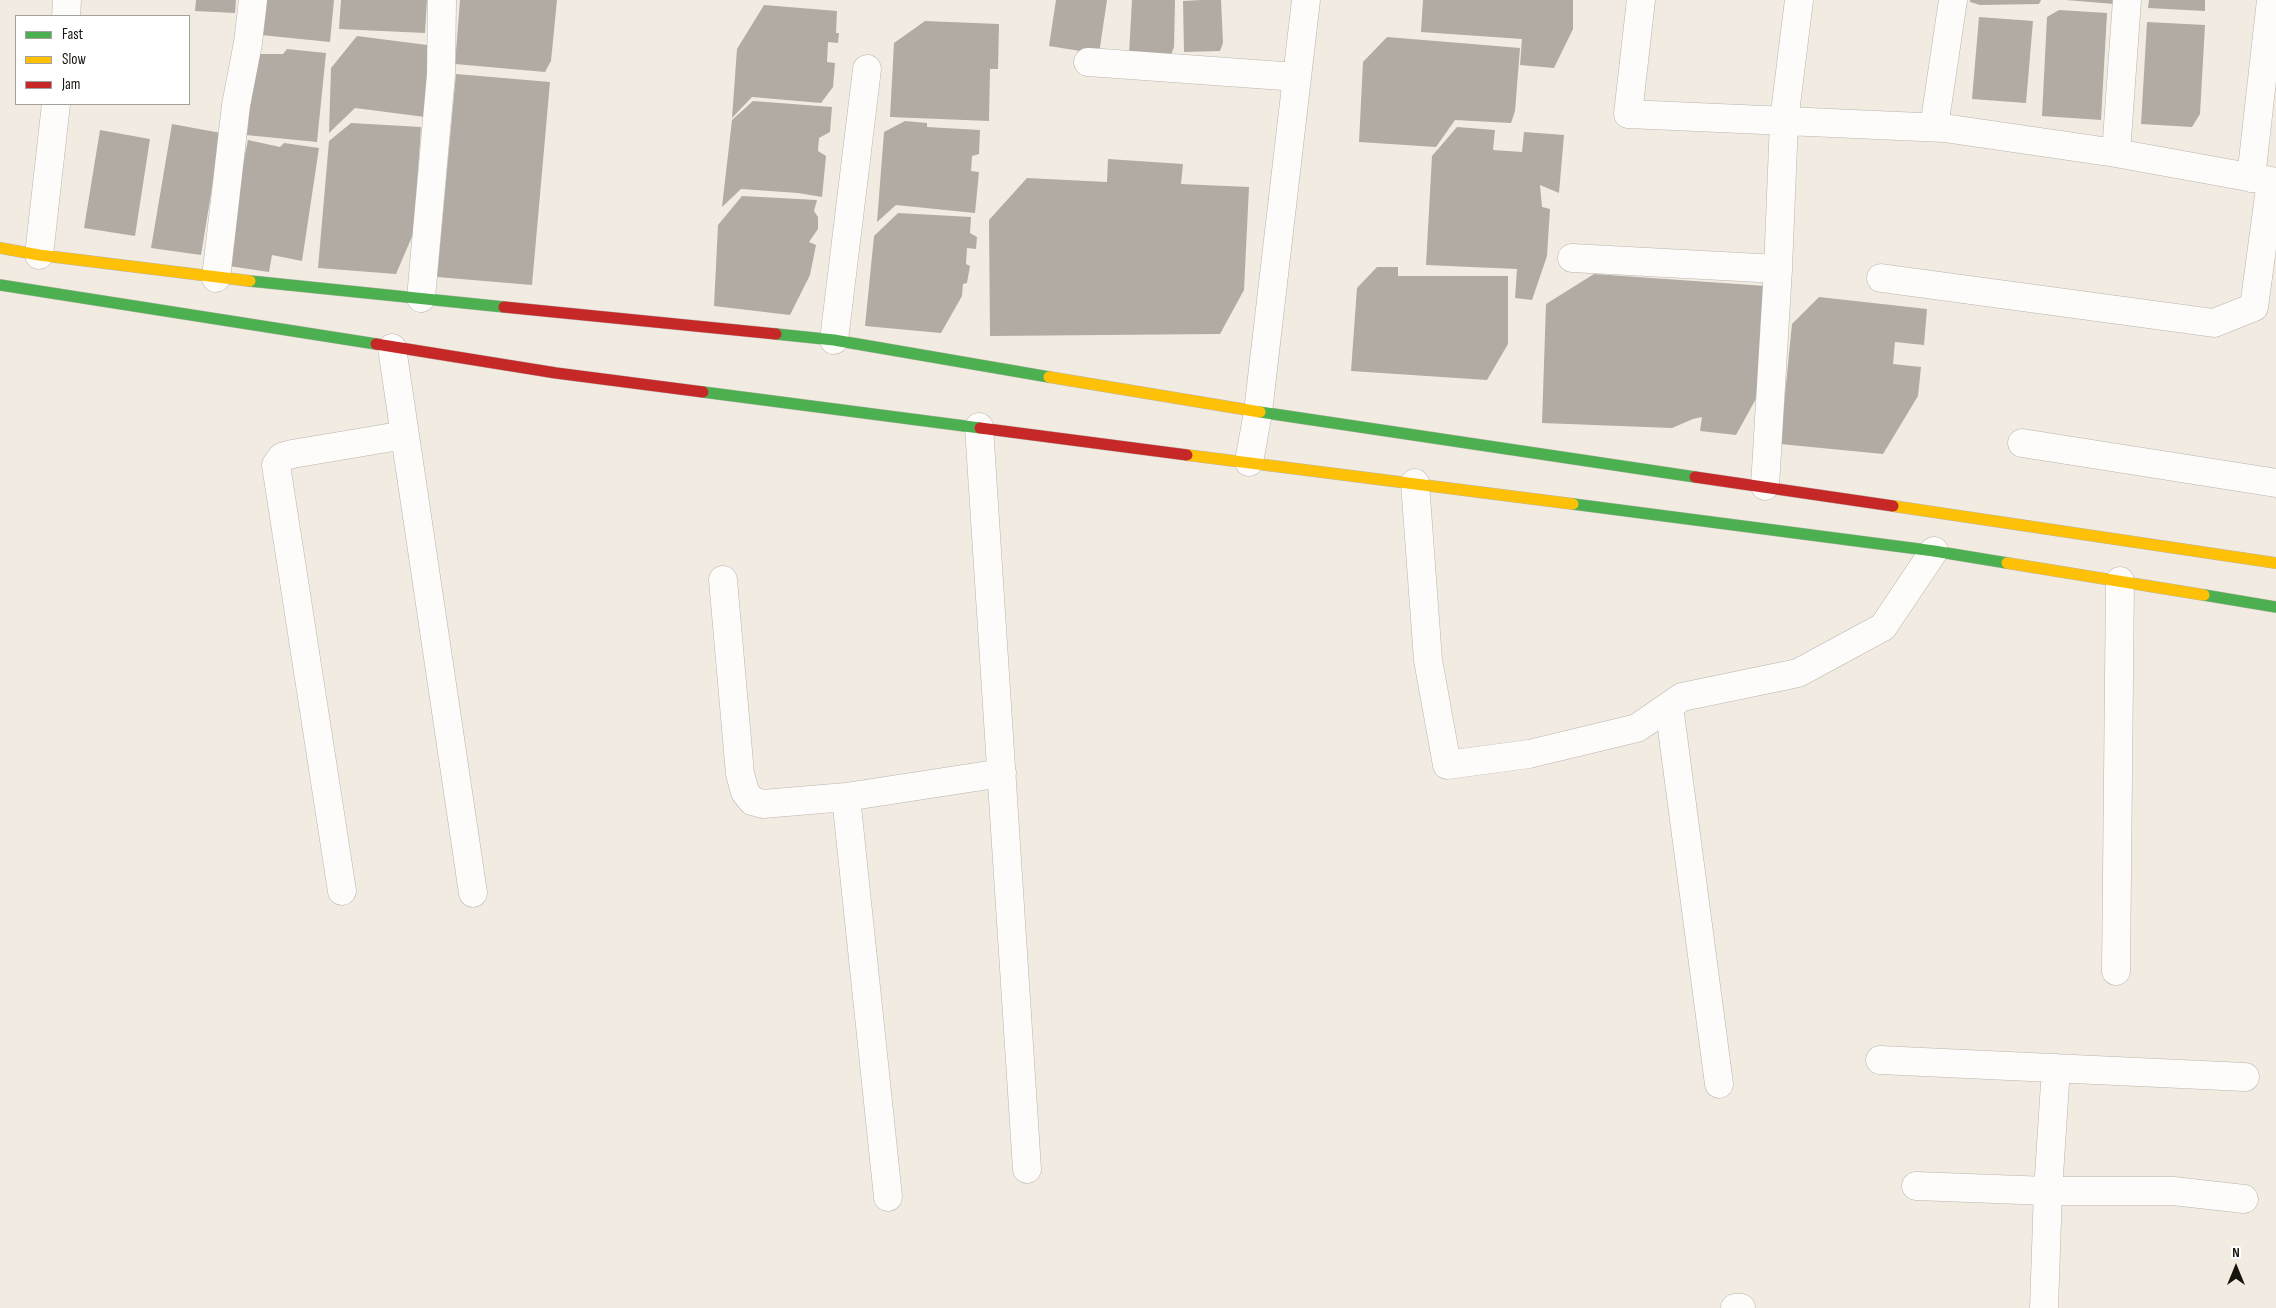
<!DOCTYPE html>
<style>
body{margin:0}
#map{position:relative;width:2276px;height:1308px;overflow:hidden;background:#f2ebe1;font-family:"Sofia Sans Condensed",sans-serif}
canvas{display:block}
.legend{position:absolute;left:15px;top:15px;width:175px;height:90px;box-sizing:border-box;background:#fff;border:1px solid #a2a19e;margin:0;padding:6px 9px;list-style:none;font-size:15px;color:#17130d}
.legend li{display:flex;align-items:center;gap:10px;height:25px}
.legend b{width:25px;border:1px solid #a2a19e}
.north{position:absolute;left:2211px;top:1243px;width:50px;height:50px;-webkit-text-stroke:4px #fff;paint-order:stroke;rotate:0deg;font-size:14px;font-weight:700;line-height:20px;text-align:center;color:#17130d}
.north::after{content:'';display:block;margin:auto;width:18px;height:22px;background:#17130d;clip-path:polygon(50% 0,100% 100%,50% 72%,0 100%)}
</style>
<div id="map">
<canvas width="2276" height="1308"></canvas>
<ul class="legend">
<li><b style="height:6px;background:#4caf50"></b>Fast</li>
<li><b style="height:6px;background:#ffc107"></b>Slow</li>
<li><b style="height:6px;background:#c62828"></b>Jam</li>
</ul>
<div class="north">N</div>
</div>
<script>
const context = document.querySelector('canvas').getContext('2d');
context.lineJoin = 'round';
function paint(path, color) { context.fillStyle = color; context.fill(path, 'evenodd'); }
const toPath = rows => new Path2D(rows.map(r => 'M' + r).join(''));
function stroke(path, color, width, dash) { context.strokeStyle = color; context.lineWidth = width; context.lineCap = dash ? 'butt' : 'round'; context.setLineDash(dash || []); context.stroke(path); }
paint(toPath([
 [196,0,236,0,235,13,195,11],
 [265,0,334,0,330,42,261,35],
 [341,0,427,0,425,33,339,29],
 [460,0,557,0,551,61,545,72,455,64],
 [1056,0,1107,0,1099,54,1049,46],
 [1132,0,1175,0,1174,47,1170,57,1129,54],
 [1201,0,1221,0,1223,43,1220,51,1184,52,1183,1],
 [1423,0,1573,0,1573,29,1554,68,1520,65,1522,39,1421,32],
 [1970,0,2041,0,2039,4,1980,5,1970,2],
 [2066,0,2116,0,2114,4],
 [2149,0,2205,0,2205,11,2148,8],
 [764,5,837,11,836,33,839,33,838,43,828,42,827,62,835,63,833,87,821,103,752,97,732,118,737,49],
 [2059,10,2107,13,2101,120,2042,116,2047,17],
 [1979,17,2033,21,2026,103,1972,99],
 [925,21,999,24,998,69,990,69,989,121,890,117,894,43],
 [2147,22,2205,25,2200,114,2192,127,2141,124],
 [357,36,435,46,425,117,355,108,329,133,331,68],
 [1387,37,1520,48,1515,111,1511,123,1455,120,1436,147,1359,142,1363,62],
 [287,49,326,53,317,142,246,135,252,75,257,54,283,54],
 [456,74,550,82,532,285,437,277],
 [753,101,832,107,830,132,819,138,818,151,826,156,822,197,798,193,741,189,722,207,732,120],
 [905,121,927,123,927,127,980,130,979,154,972,156,971,171,979,172,975,213,896,205,877,222,884,132],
 [351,123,421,127,414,232,396,274,318,268,329,141],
 [172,124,221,133,201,255,151,248],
 [1457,127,1495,130,1493,150,1522,152,1524,132,1564,135,1559,193,1540,185,1542,207,1550,209,1547,256,1532,300,1515,298,1517,269,1426,265,1432,156],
 [100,130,150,139,135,236,84,228],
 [248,140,280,147,284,143,319,148,302,261,272,255,269,272,222,265],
 [1108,159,1183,164,1181,184,1249,187,1244,290,1220,334,990,336,989,220,1027,178,1107,182],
 [742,196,817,200,814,211,818,217,818,229,809,242,816,245,810,275,790,315,714,306,718,225],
 [898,213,971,217,970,233,977,237,976,249,967,248,966,264,970,266,967,283,963,284,962,296,941,333,865,326,874,236],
 [1377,267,1398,267,1398,276,1508,276,1508,344,1487,380,1351,371,1357,288],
 [1594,274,1766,286,1758,395,1736,435,1700,431,1702,417,1693,419,1672,428,1542,423,1546,304],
 [1819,297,1927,309,1924,345,1895,342,1893,364,1921,367,1918,396,1883,454,1780,444,1792,324]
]), '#b2aba4');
const street = toPath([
 [1641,0,1628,114,1944,128,2116,153,2276,182],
 [66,16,67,0],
 [1088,62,1297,77],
 [1934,127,1953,0],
 [2116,153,2127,0],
 [2251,178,2271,0],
 [39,255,56,104],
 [1572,258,1778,269],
 [216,278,236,105,248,43,253,0],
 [1881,278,2214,323,2254,307,2271,181],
 [421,298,441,75,442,0],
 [834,340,867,69],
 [392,348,473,893],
 [979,427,1027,1169],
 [2022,443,2276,483],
 [1249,462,1258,412,1306,0],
 [1415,483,1428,660,1447,765,1529,754,1637,728,1682,697,1798,673,1883,627,1934,551],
 [1765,486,1778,269,1784,121,1799,0],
 [723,580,740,774,745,792,752,801,763,804,846,797,1002,773],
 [1669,706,1719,1084],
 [846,797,888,1197],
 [342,891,276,465,282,457,292,454,405,435],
 [2116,971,2120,581],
 [1880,1060,2245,1077],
 [1916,1186,2048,1191,2173,1191,2244,1199],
 [1735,1308,1741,1308],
 [2044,1308,2048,1191,2056,1068]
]);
const fast = toPath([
 [250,281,504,307],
 [0,285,376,344],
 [776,334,834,340,1049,377],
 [703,392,980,428],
 [1260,412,1695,477],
 [1573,504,1934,551,2007,563],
 [2204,595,2276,607]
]);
const slow = toPath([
 [0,248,39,255,250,281],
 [1049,377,1260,412],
 [1187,455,1573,504],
 [1893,506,2276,563],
 [2007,563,2204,595]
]);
const jam = toPath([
 [504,307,776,334],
 [376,344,556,373,703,392],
 [980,428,1187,455],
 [1695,477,1893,506]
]);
stroke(street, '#b9b4ac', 29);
stroke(fast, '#b9b4ac', 12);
stroke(slow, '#b9b4ac', 12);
stroke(jam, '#b9b4ac', 12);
stroke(street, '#fdfcfa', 28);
stroke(fast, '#4caf50', 11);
stroke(slow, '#ffc107', 11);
stroke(jam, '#c62828', 11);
</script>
